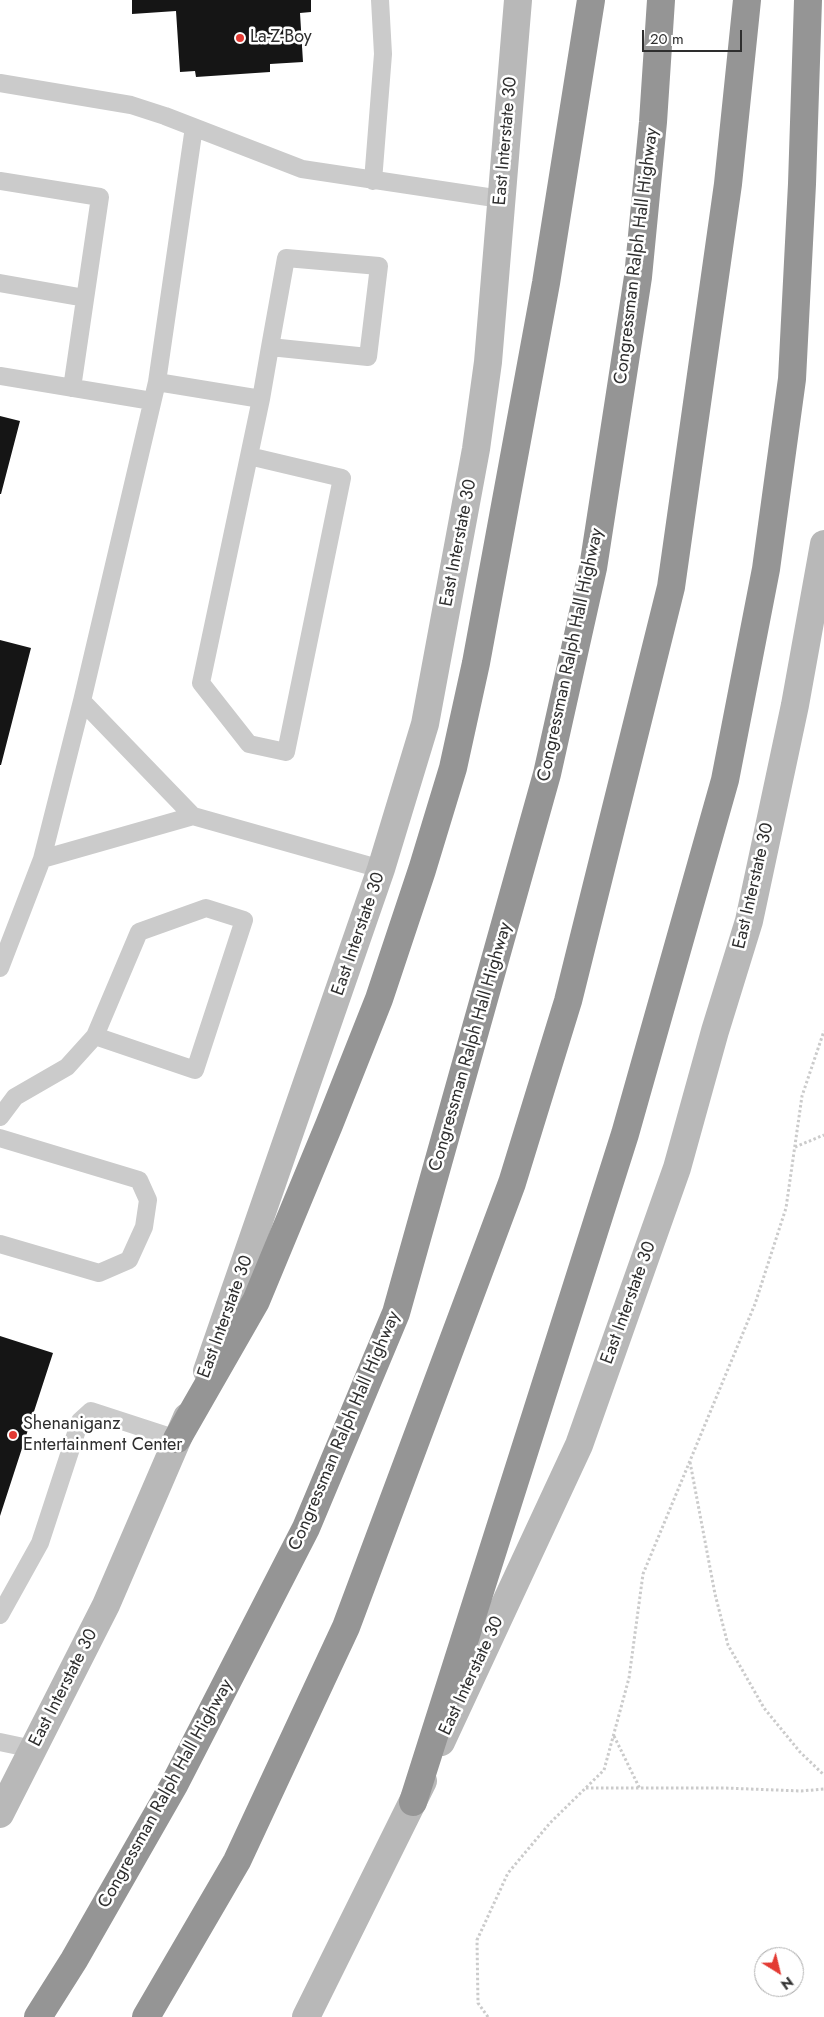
<!DOCTYPE html>
<style>
body{margin:0}
#map{position:relative;width:824px;height:2017px;overflow:hidden;background:#fff;font-family:Jost,sans-serif}
canvas{display:block}
.north{position:absolute;left:754px;top:1947px;width:50px;height:50px;box-sizing:border-box;background:#fff;border:1px solid #ababab;border-radius:50%;rotate:144deg;font-size:14px;font-weight:700;line-height:20px;text-align:center;color:#2e2e2e}
.north::after{content:'';display:block;margin:auto;width:18px;height:22px;background:#e33a33;clip-path:polygon(50% 0,100% 100%,50% 72%,0 100%)}
.scale{position:absolute;left:642px;top:30px;width:100px;height:22px;box-sizing:border-box;border:2px solid #2e2e2e;border-top:0;padding-left:6px;font-size:15px;line-height:18px;white-space:nowrap;color:#2e2e2e;-webkit-text-stroke:4px #fff;paint-order:stroke}
</style>
<div id="map">
<canvas width="824" height="2017"></canvas>
<div class="north">N</div>
<div class="scale">20 m</div>
</div>
<script>
const context = document.querySelector('canvas').getContext('2d');
context.lineJoin = 'round';
function paint(path, color) { context.fillStyle = color; context.fill(path, 'evenodd'); }
const toPath = rows => new Path2D(rows.map(r => 'M' + r).join(''));
function stroke(path, color, width, dash) { context.strokeStyle = color; context.lineWidth = width; context.lineCap = dash ? 'butt' : 'round'; context.setLineDash(dash || []); context.stroke(path); }
function write(font, color, halo, rows, align = 'center') {
  context.font = font + ' Jost,sans-serif'; context.lineWidth = 5; context.setLineDash([]); context.textBaseline = 'middle'; context.strokeStyle = halo; context.fillStyle = color; for (const [text, x, y, turn = 0] of rows) {
    context.save(); context.translate(x, y); context.rotate((+turn || 0) * Math.PI / 180); context.textAlign = isNaN(turn) ? turn : align; if (halo) context.strokeText(text, 0, 0); context.fillText(text, 0, 0); context.restore();
  }
}
paint(toPath([
 [132,0,311,0,311,12,300,13,303,62,270,64,270,72,196,77,195,71,180,72,176,11,132,14],
 [0,416,20,421,1,494,0,494],
 [0,640,31,648,1,765,0,765],
 [0,1336,53,1353,0,1516]
]), '#151515');
stroke(toPath([
 [795,1147,824,1135],
 [690,1462,715,1594,728,1645,764,1708,800,1752,824,1775],
 [614,1736,640,1789],
 [586,1788,724,1788,801,1791,824,1789],
 [488,2017,478,2003,477,1940,508,1873,550,1823,604,1770,629,1678,643,1574,755,1304,786,1208,802,1096,824,1031]
]), '#cbcbcb', 3, [2.5, 2.5]);
stroke(toPath([
 [0,83,131,105,165,116,302,169,501,199],
 [194,127,157,382,82,701,193,816,381,869],
 [0,181,100,197,72,388],
 [373,181,383,54,380,0],
 [0,283,85,298],
 [0,376,152,401],
 [157,382,261,399,249,456,201,683,249,744,286,752,342,478,249,456],
 [261,399,270,347,286,258,379,266,368,357,270,347],
 [42,859,82,701],
 [0,968,42,859,193,816],
 [0,1117,15,1097,67,1067,95,1036,139,932,206,908,244,920,195,1070,95,1036],
 [0,1138,139,1180,148,1200,144,1227,129,1260,99,1273,0,1244],
 [0,1615,40,1543,80,1421,91,1411,177,1439],
 [0,1742,33,1749]
]), '#cbcbcb', 18);
stroke(toPath([
 [207,1371,381,869,425,724,476,449,488,362,518,0],
 [441,1742,579,1445,677,1168,715,1031,749,921,795,705,824,544],
 [0,1814,106,1605,187,1417],
 [306,2017,423,1781]
]), '#b8b8b8', 28);
stroke(toPath([
 [177,1439,256,1301,329,1125,379,999,422,870,453,768,476,663,546,283,591,0],
 [413,1802,625,1134,725,780,766,569,792,379,802,184,808,0],
 [38,2017,74,1960,174,1785,306,1528,396,1313,547,774,593,568,638,277,653,122,661,0],
 [146,2017,237,1861,346,1627,512,1183,568,1001,671,587,728,184,747,0]
]), '#959595', 28);
for (const [x, y, r, color] of [
 [240,38,5,"#e33a33"],
 [13,1435,5,"#e33a33"]
]) { const dot = new Path2D(); dot.arc(x, y, r, 0, 2 * Math.PI); context.fillStyle = color; context.fill(dot); stroke(dot, '#fff', 2); }
write('18px', '#2e2e2e', '#fff', [
 ["La-Z-Boy",250,38],
 ["Shenaniganz",23,1425],
 ["Entertainment Center",23,1446]
], 'left');
write('18px', '#2e2e2e', '#fff', [
 ["East Interstate 30",506,141,-85],
 ["Congressman Ralph Hall Highway",637,256,-83],
 ["East Interstate 30",459,543,-79],
 ["Congressman Ralph Hall Highway",571,655,-78],
 ["East Interstate 30",754,886,-77],
 ["East Interstate 30",359,934,-71],
 ["Congressman Ralph Hall Highway",471,1047,-74],
 ["East Interstate 30",629,1303,-70],
 ["East Interstate 30",226,1317,-70],
 ["Congressman Ralph Hall Highway",345,1431,-67],
 ["East Interstate 30",472,1676,-65],
 ["East Interstate 30",64,1688,-63],
 ["Congressman Ralph Hall Highway",166,1794,-61]
]);
</script>
